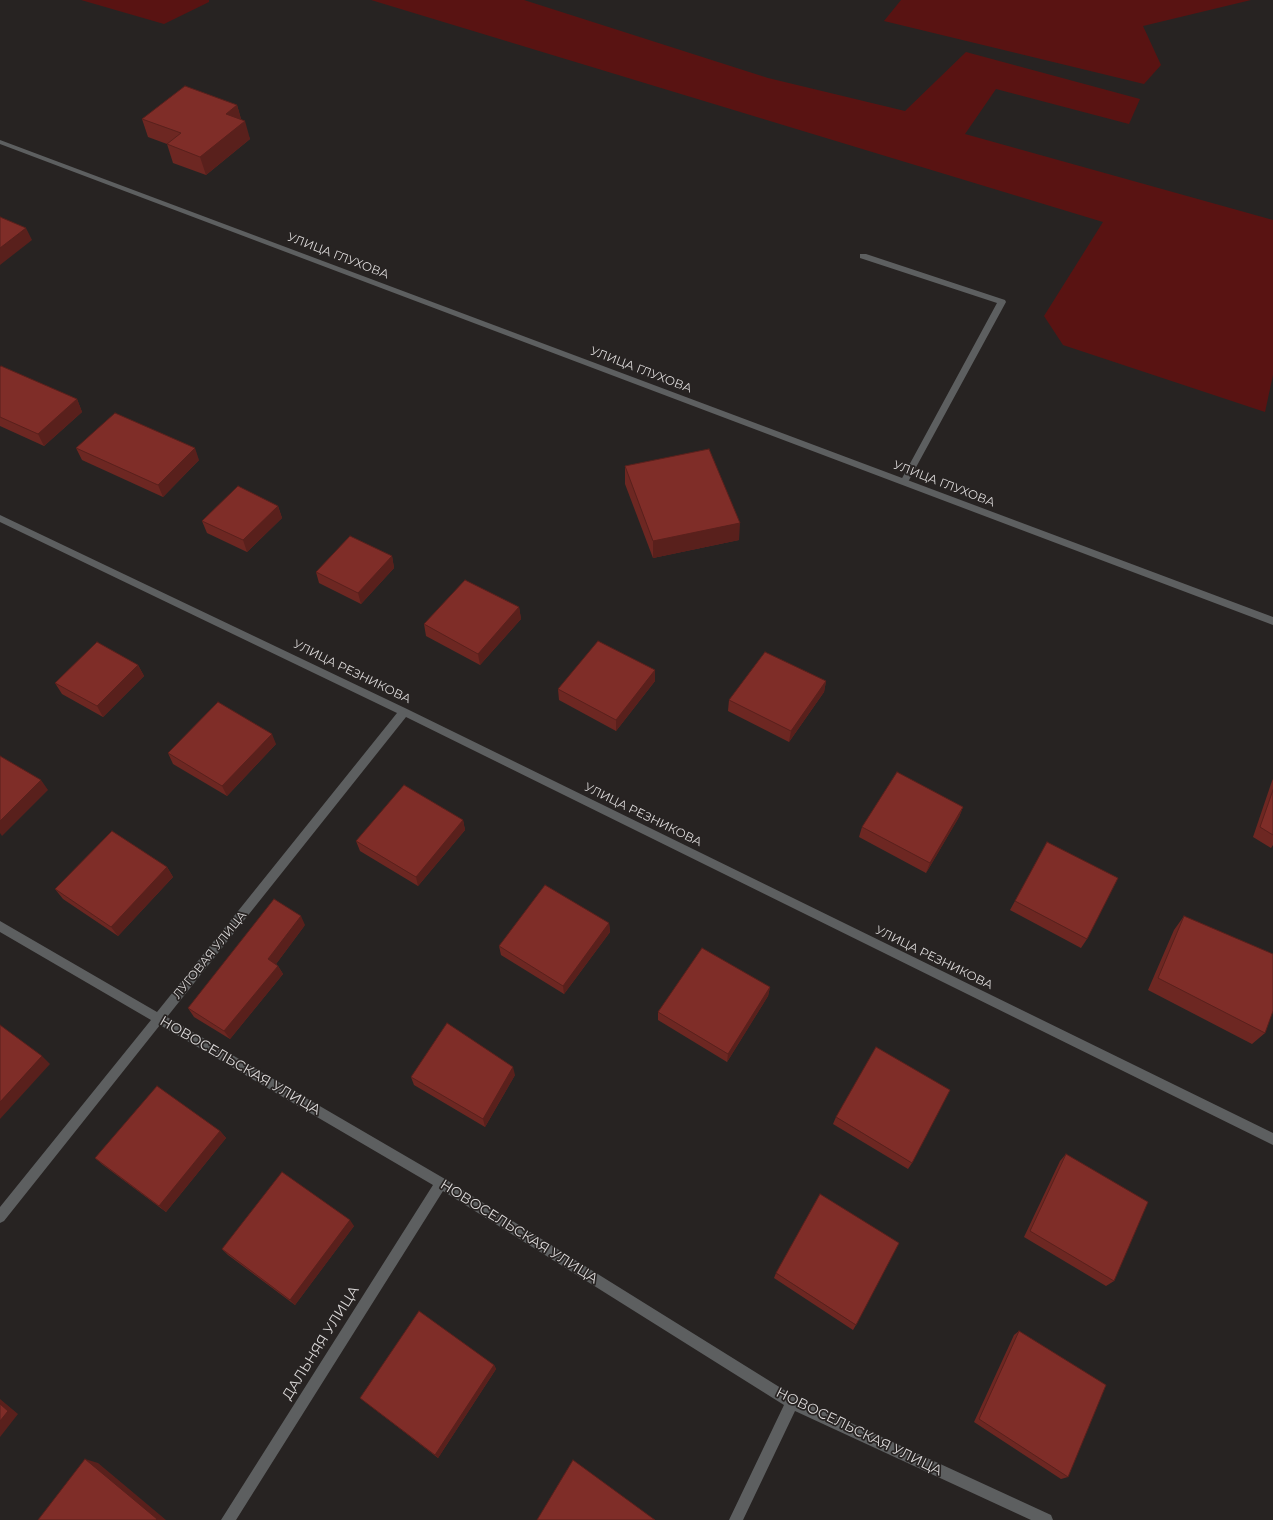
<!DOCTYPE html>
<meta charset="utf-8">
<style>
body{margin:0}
canvas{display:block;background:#272322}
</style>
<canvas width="1273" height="1520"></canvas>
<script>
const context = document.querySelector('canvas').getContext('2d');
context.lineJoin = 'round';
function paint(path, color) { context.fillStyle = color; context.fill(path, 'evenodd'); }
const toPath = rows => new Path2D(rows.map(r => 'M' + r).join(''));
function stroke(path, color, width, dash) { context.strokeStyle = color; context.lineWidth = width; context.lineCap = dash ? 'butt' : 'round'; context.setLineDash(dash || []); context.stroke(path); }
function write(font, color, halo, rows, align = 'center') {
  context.font = font + ' Montserrat,sans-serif'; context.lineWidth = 3.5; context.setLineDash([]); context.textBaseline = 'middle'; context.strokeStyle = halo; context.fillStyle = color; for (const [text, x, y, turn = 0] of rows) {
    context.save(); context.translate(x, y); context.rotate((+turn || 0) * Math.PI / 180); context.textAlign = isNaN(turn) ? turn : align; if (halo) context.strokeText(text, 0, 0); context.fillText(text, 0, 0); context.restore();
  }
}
paint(toPath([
 [81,0,209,0,209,2,164,24],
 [371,0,524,0,768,78,905,111,966,52,1140,99,1129,124,996,89,965,134,1273,220,1273,375,1265,412,1063,345,1044,316,1103,222],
 [901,0,1251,0,1143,26,1161,65,1144,84,884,21]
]), '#591312');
paint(toPath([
 [860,254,866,254,1005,300,1006,302,908,482,904,485,900,482,997,303,860,258,860,254]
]), '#5d5f60');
paint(toPath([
 [0,140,1273,617,1273,625,0,144,0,140],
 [0,515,407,709,1273,1133,1273,1145,406,717,167,1017,445,1179,797,1398,1051,1515,1053,1520,1031,1520,795,1411,743,1520,729,1520,784,1405,443,1191,236,1520,221,1520,433,1185,160,1025,4,1221,0,1223,0,1207,151,1020,0,932,0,921,157,1012,397,713,0,522,0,515]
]), '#5d5f60');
paint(toPath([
 [237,105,241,119,250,139,206,175,173,163,167,144,148,137,142,119],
 [0,367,77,399,82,412,44,446,0,426],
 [76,448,199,460,163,497,82,460],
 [625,466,739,540,653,558,625,484],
 [278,506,282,518,247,552,207,533,202,521],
 [392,556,394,568,361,604,319,583,316,572],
 [519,607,521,619,480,665,426,636,424,624],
 [138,665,144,676,103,717,62,694,55,683],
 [655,681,616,731,559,700,558,689],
 [826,681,824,692,789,742,728,711,729,700],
 [276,744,227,796,173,764,168,753],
 [1273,779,1273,845,1271,848,1253,837,1272,781],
 [963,807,959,817,926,873,859,837,862,827],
 [463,820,465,830,418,886,360,851,356,841],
 [167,867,173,877,118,936,63,899,55,889],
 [1015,901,1087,939,1081,948,1010,910],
 [1184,916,1265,1033,1252,1044,1148,990,1174,930],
 [609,923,610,932,564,994,501,955,499,946],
 [305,925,276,964,278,966,283,974,230,1039,194,1017,188,1008],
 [770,987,768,996,727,1062,658,1020,658,1012],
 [515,1075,485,1127,414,1085,411,1077],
 [836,1117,912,1163,908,1169,833,1124],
 [220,1131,226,1138,166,1212,103,1165,95,1158],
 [1066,1154,1114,1281,1106,1286,1024,1237,1060,1161],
 [354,1226,295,1305,228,1255,222,1249],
 [776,1273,856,1325,853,1330,774,1278],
 [1019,1331,1068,1477,1061,1479,974,1422,1014,1335],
 [494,1365,496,1369,438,1458,360,1398]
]), '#6d2722');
paint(toPath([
 [237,105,242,123,245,121,250,139,206,175,200,157,226,114],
 [26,228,32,240,0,265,0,248],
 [77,399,82,412,44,446,38,434],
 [195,448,199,460,163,497,158,485],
 [278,506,282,518,247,552,243,540],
 [740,523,739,540,653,558,653,541],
 [392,556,394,568,361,604,358,593],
 [519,607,521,619,480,665,478,654],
 [138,665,144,676,103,717,97,706],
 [655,670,655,681,616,731,616,720],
 [826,681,824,692,789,742,791,731],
 [272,734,276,744,227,796,222,786],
 [41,780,48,790,2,836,0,833,0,821],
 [963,807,959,817,926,873,930,863],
 [463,820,465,830,418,886,416,877],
 [167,867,173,877,118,936,111,927],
 [301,916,305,925,273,968,268,959],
 [609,923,610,932,564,994,563,986],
 [278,966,283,974,230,1039,224,1031],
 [770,987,768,996,727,1062,728,1054],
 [42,1056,50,1064,0,1119,0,1102],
 [513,1067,515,1075,485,1127,483,1119],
 [220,1131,226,1138,166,1212,159,1206],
 [350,1220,354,1226,295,1305,290,1300],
 [494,1365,496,1369,438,1458,435,1455],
 [0,1399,18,1414,0,1437],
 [85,1459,98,1463,166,1520,156,1520]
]), '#59201c');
const building = toPath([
 [185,86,237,105,226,114,245,121,200,157,167,144,181,133,142,119,185,86],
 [0,217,26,228,0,248,0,217],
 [1,366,77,399,38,434,0,417,0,367,1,366],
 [115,413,195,448,158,485,76,448,115,413],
 [709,449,740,523,653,541,625,466,709,449],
 [238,486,278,506,243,540,202,521,238,486],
 [350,536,392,556,358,593,316,572,350,536],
 [465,580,519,607,478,654,424,624,465,580],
 [598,641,655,670,616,720,558,689,598,641],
 [97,642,138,665,97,706,55,683,97,642],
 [765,652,826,681,791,731,729,700,765,652],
 [218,702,272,734,222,786,168,753,218,702],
 [0,756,41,780,0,821,0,756],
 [897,772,963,807,930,863,862,827,897,772],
 [404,785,463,820,416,877,356,841,404,785],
 [1273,790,1273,835,1260,827,1273,790],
 [112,831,167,867,111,927,55,889,112,831],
 [1047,842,1118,878,1087,939,1015,901,1047,842],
 [545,885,609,923,563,986,499,946,545,885],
 [274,899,301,916,268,959,278,966,224,1031,188,1008,274,899],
 [1184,916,1273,954,1273,1011,1265,1033,1158,978,1184,916],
 [702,948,770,987,728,1054,658,1012,702,948],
 [447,1023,513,1067,483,1119,411,1077,447,1023],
 [0,1025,42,1056,0,1102,0,1025],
 [876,1047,950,1090,912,1163,836,1117,876,1047],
 [157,1086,220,1131,159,1206,95,1158,157,1086],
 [1066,1154,1148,1202,1114,1281,1030,1231,1066,1154],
 [282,1172,350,1220,290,1300,222,1249,282,1172],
 [820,1194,899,1243,856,1325,776,1273,820,1194],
 [419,1311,494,1365,435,1455,360,1398,419,1311],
 [1019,1331,1106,1385,1068,1477,979,1419,1019,1331],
 [0,1404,8,1411,0,1421,0,1404],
 [85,1459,157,1519,156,1520,38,1520,85,1459],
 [573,1460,655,1520,537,1520,573,1460]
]);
paint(building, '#7f2d28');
stroke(building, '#59201c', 1);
write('12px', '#dbd8d8', '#272322', [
 ["УЛИЦА ГЛУХОВА",338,256,21],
 ["УЛИЦА ГЛУХОВА",641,370,21],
 ["УЛИЦА ГЛУХОВА",944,484,21],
 ["УЛИЦА РЕЗНИКОВА",352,672,26],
 ["УЛИЦА РЕЗНИКОВА",643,815,26],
 ["ЛУГОВАЯ УЛИЦА",210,955,-51],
 ["УЛИЦА РЕЗНИКОВА",934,958,26]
]);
write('14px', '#dbd8d8', '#272322', [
 ["НОВОСЕЛЬСКАЯ УЛИЦА",240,1066,30],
 ["НОВОСЕЛЬСКАЯ УЛИЦА",519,1232,32],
 ["ДАЛЬНЯЯ УЛИЦА",321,1343,-58],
 ["НОВОСЕЛЬСКАЯ УЛИЦА",859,1432,26]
]);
</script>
